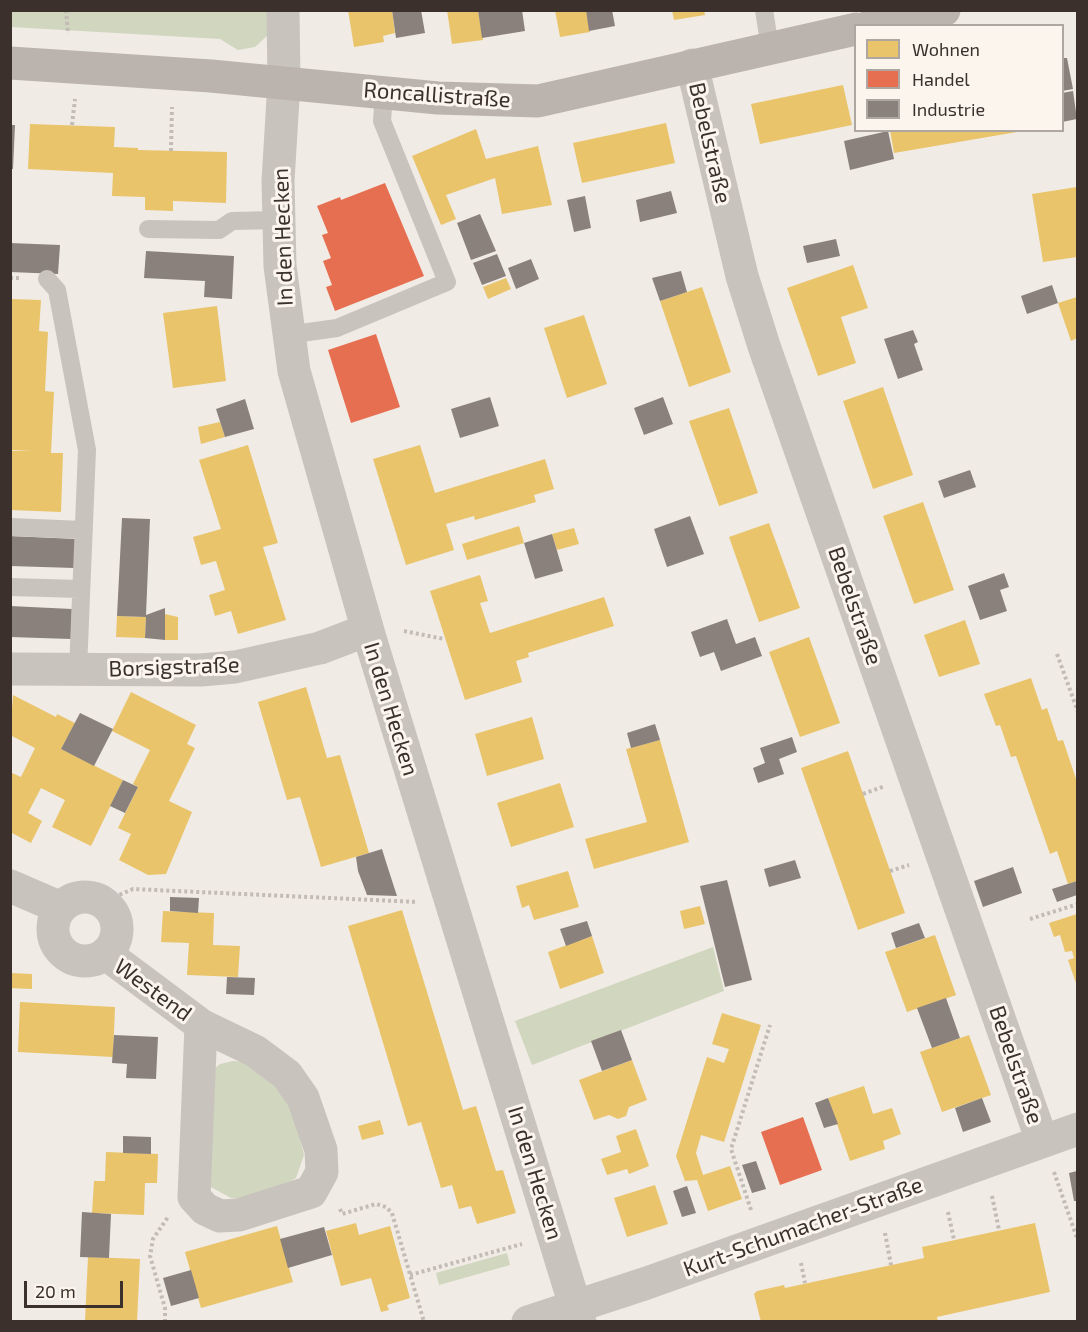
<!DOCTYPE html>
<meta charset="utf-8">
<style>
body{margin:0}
#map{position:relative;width:1088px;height:1332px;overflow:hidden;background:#f0ebe5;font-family:"Exo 2",sans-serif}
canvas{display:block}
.frame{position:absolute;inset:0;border:12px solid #3b302b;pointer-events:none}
.legend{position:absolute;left:854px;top:24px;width:210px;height:108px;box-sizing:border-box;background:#fbf5ee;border:2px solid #aea6a0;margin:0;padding:8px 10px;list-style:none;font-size:18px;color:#3b302b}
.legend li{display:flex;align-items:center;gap:12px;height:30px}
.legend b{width:30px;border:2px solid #aea6a0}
.scale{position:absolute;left:24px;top:1281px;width:99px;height:27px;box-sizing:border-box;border:3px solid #3b302b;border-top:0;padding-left:8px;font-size:18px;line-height:21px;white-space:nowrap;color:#3b302b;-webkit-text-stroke:4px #fbf5ee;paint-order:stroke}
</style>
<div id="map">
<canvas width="1088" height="1332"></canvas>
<div class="frame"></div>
<ul class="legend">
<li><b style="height:16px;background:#e9c46a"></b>Wohnen</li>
<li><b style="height:16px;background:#e76f51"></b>Handel</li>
<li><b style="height:16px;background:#8a817c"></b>Industrie</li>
</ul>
<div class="scale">20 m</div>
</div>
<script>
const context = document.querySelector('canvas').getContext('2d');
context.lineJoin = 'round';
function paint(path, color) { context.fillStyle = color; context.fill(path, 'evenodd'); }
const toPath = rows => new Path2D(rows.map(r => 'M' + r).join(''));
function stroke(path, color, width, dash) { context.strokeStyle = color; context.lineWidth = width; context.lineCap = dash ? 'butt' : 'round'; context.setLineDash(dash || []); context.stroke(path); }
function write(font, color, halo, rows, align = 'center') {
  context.font = font + ' "Exo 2",sans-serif'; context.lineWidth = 6; context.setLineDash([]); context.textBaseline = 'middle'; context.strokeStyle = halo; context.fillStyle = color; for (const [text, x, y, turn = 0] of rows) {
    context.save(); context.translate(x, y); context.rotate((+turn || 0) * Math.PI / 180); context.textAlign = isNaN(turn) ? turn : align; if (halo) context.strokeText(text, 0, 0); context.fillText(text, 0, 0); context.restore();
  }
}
paint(toPath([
 [11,11,268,11,267,36,255,47,238,50,220,39,11,27],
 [713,947,724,991,532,1065,515,1021],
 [233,1061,245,1062,290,1099,304,1155,296,1178,281,1187,241,1199,231,1198,209,1186,213,1070,220,1064],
 [507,1253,510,1265,439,1285,436,1273]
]), '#d1d6bf');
paint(toPath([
 [348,10,392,10,395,33,383,36,384,42,354,47],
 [447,10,478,10,483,40,452,44],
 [555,10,586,10,590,32,560,37],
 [672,10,704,10,705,15,674,20],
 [843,85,852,125,760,144,751,104],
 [666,123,675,163,582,183,573,143],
 [30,124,115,127,114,147,138,148,138,150,227,152,226,203,173,201,173,211,145,210,145,197,112,196,113,173,28,169],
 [476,129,486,159,538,146,552,205,502,214,495,178,446,195,456,219,441,225,412,156],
 [890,130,1017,130,1017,132,894,153],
 [1077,187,1077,257,1043,262,1032,194],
 [853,265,868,308,841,317,856,363,818,376,787,288],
 [506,278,511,289,488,299,483,287],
 [702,287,731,372,689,387,660,301],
 [1077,297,1077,338,1071,341,1058,303],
 [10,299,41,300,39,331,48,332,45,391,54,392,51,453,63,453,61,512,10,510,10,451,32,451,10,450],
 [217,306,226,381,173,388,163,313],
 [584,315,607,384,567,398,544,328],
 [883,387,913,475,873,489,843,401],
 [729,408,758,493,719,506,689,421],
 [220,422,225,437,201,444,198,427],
 [248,445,278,543,263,547,286,620,238,634,231,611,215,616,209,595,225,590,216,561,201,565,193,537,221,529,199,460],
 [420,445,435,493,545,459,554,489,534,495,536,502,475,520,474,516,446,524,454,550,406,565,373,459],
 [923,502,954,590,914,604,883,516],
 [769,523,800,608,759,622,729,537],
 [519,526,524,543,467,560,462,544],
 [574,528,579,544,557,550,552,534],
 [480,575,488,601,480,603,490,633,604,597,614,626,528,653,529,657,516,661,522,682,465,700,430,591],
 [165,614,178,617,178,640,165,640],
 [117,616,146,617,145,638,116,637],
 [965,620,980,664,939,677,924,635],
 [809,637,840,723,800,737,769,652],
 [1031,678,1042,710,1047,708,1058,741,1063,740,1077,782,1077,881,1068,884,1057,851,1050,854,1016,756,1011,757,1000,725,996,726,984,694],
 [306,687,327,758,340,755,369,853,321,867,300,797,287,800,258,702],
 [131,692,196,725,187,744,195,748,169,801,192,812,166,874,148,875,119,860,131,834,118,828,138,787,133,784,150,750,112,731],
 [13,695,56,717,57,714,75,723,61,749,123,780,91,846,52,827,65,800,41,788,28,813,42,821,31,843,10,832,10,772,21,777,35,748,10,735],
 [532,717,544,759,487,776,475,734],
 [660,740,689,842,594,869,585,839,647,822,626,749],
 [848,751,905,913,858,930,801,768],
 [560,783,574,827,511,847,497,803],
 [568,871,579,907,534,920,529,905,522,908,516,886],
 [700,906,705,924,684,929,680,911],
 [402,910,463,1110,476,1106,496,1171,503,1170,516,1213,477,1224,471,1206,459,1209,452,1185,441,1188,421,1122,408,1126,348,926],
 [163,911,214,913,213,945,240,946,238,977,187,975,189,943,161,942],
 [1077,914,1077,986,1068,960,1074,958,1072,951,1065,952,1060,935,1054,937,1049,923],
 [935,935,956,995,907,1012,885,952],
 [592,936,604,973,560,989,548,952],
 [10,973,32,974,32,989,10,988],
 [20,1002,115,1007,113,1057,18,1052],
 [722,1013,761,1025,724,1142,701,1135,696,1153,703,1175,730,1166,742,1199,708,1211,697,1180,685,1181,676,1156,707,1057,724,1063,729,1049,712,1044],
 [969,1035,991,1095,942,1112,920,1052],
 [632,1060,647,1100,629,1107,626,1116,618,1119,609,1115,594,1120,579,1080],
 [864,1086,873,1114,892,1108,901,1134,883,1141,885,1149,850,1161,828,1098],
 [380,1120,384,1134,362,1140,358,1126],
 [636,1129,649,1166,629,1174,627,1169,607,1175,601,1159,621,1152,616,1136],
 [106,1152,158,1154,157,1183,145,1183,144,1215,92,1213,94,1181,105,1181],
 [655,1185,668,1224,627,1237,614,1198],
 [356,1223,359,1235,390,1226,410,1298,387,1305,389,1310,381,1312,371,1278,341,1286,326,1231],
 [1035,1223,1050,1292,937,1317,938,1322,761,1322,754,1294,757,1291,784,1285,785,1288,924,1258,922,1247],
 [277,1226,293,1282,201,1308,185,1252],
 [88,1257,140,1259,137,1322,85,1321]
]), '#e9c46a');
paint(toPath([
 [385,183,424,276,335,311,326,287,332,285,323,261,331,258,322,235,328,233,317,206,340,197,341,200],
 [376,334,400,407,351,423,328,350],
 [803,1117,822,1170,780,1185,761,1132]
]), '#e76f51');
paint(toPath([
 [392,10,421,10,425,33,396,38],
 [478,10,522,10,525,31,482,38],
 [586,10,612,10,615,26,589,31],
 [1062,58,1067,58,1073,89,1062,91],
 [1073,91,1077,119,1062,122,1062,93],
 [10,125,15,125,13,169,10,169],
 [888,131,894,159,850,170,844,141],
 [671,191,677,213,640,222,636,200],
 [585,196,591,228,574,232,567,200],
 [480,214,496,251,471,260,457,223],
 [836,239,840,256,807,263,803,246],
 [10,243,60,245,58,274,10,272],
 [146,251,234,256,232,299,204,297,205,281,144,278],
 [497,254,506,276,482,285,473,263],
 [531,259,539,279,516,289,508,268],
 [681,271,687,292,660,301,652,278],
 [1052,285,1058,303,1027,314,1021,296],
 [913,330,918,342,914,344,923,370,898,379,884,339],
 [490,397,499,426,460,438,451,409],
 [663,397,673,424,644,435,634,408],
 [245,399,254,429,225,437,216,409],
 [970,470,976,487,944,498,938,481],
 [690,516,704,554,667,567,654,529],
 [122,518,150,519,146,615,165,608,165,640,145,638,146,617,117,616],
 [552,534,563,571,535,579,524,543],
 [10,536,76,539,74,568,10,566],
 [1004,573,1009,587,1000,590,1007,611,980,620,968,586],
 [10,606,72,609,71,639,10,637],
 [727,619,736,644,755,637,762,656,721,671,714,652,700,657,691,632],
 [80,713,113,729,94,766,61,749],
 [655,724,660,740,631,748,627,733],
 [792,737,797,752,779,759,784,774,758,783,753,768,765,763,760,748],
 [123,780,138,787,125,813,110,806],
 [382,849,386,862,397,896,367,895,358,871,356,857],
 [795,860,801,878,769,887,764,869],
 [1013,867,1022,893,983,907,974,881],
 [727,880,752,980,725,987,700,886],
 [1077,881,1077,895,1057,902,1052,889],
 [170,897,199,898,198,913,170,911],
 [587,921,592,936,566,946,560,929],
 [919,923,925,938,896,948,891,933],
 [227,977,255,978,254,995,226,994],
 [946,998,960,1038,932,1048,917,1008],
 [621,1030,632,1060,602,1071,591,1041],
 [114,1035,158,1037,156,1079,126,1078,127,1064,112,1063],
 [828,1098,838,1124,824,1128,815,1103],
 [982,1098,991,1122,963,1132,955,1108],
 [123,1136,151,1137,151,1154,123,1153],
 [756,1161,766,1189,752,1193,742,1165],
 [1077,1171,1077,1201,1074,1201,1069,1173],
 [687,1186,696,1213,682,1217,673,1191],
 [82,1212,111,1214,109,1258,80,1257],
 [324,1227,332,1255,288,1268,280,1239],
 [191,1270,199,1298,171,1306,163,1278]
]), '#8a817c');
stroke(toPath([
 [66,10,68,34],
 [72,125,75,99],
 [171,151,172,107],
 [10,278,22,278],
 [404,631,444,639],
 [1057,654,1078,712],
 [863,794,885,786],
 [890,871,909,865],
 [103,902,133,889,418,902],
 [1030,919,1078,904],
 [1054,1172,1078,1241],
 [992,1196,999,1230],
 [340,1209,342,1214,376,1204,386,1207,392,1213,424,1322],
 [751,1210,731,1149,770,1025],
 [948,1212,954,1240],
 [885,1233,891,1265],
 [801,1263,805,1283],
 [410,1275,522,1244],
 [165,1322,165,1308,150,1256,153,1239,168,1217]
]), '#c2bbb6', 4, [3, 3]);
stroke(toPath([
 [764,10,770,48],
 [148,229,219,230,232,221,279,220],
 [47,279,57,290,87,450,78,670],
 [287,335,337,328,447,282,382,121,384,93],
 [10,527,84,530],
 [10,587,81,589]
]), '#c9c3be', 18);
stroke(toPath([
 [283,10,284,82,278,181,280,266,294,371,370,638,580,1322],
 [692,65,742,276,764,346,1042,1141],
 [10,669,201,670,235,667,320,648,367,630],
 [10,886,61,908],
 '53 929a32 32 0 1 1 64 0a32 32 0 1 1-64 0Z',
 [106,954,201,1025],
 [201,1025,255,1051,287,1075,303,1098,321,1150,322,1172,311,1192,239,1215,220,1216,205,1209,194,1197,201,1025],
 [528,1322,647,1283,1078,1129]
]), '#c9c3be', 33);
stroke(toPath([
 [870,26,944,10],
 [10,63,211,76,438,98,538,101,856,29]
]), '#bab3ae', 33);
write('22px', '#3b302b', '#fbf5ee', [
 ["Roncallistraße",437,95,4],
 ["Bebelstraße",710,143,77],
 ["In den Hecken",283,237,-92],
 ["Bebelstraße",855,606,71],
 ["Borsigstraße",174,667,-2],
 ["In den Hecken",391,709,73],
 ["Westend",153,990,36],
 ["Bebelstraße",1016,1065,71],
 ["In den Hecken",535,1173,73],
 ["Kurt-Schumacher-Straße",803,1227,-20]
]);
</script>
